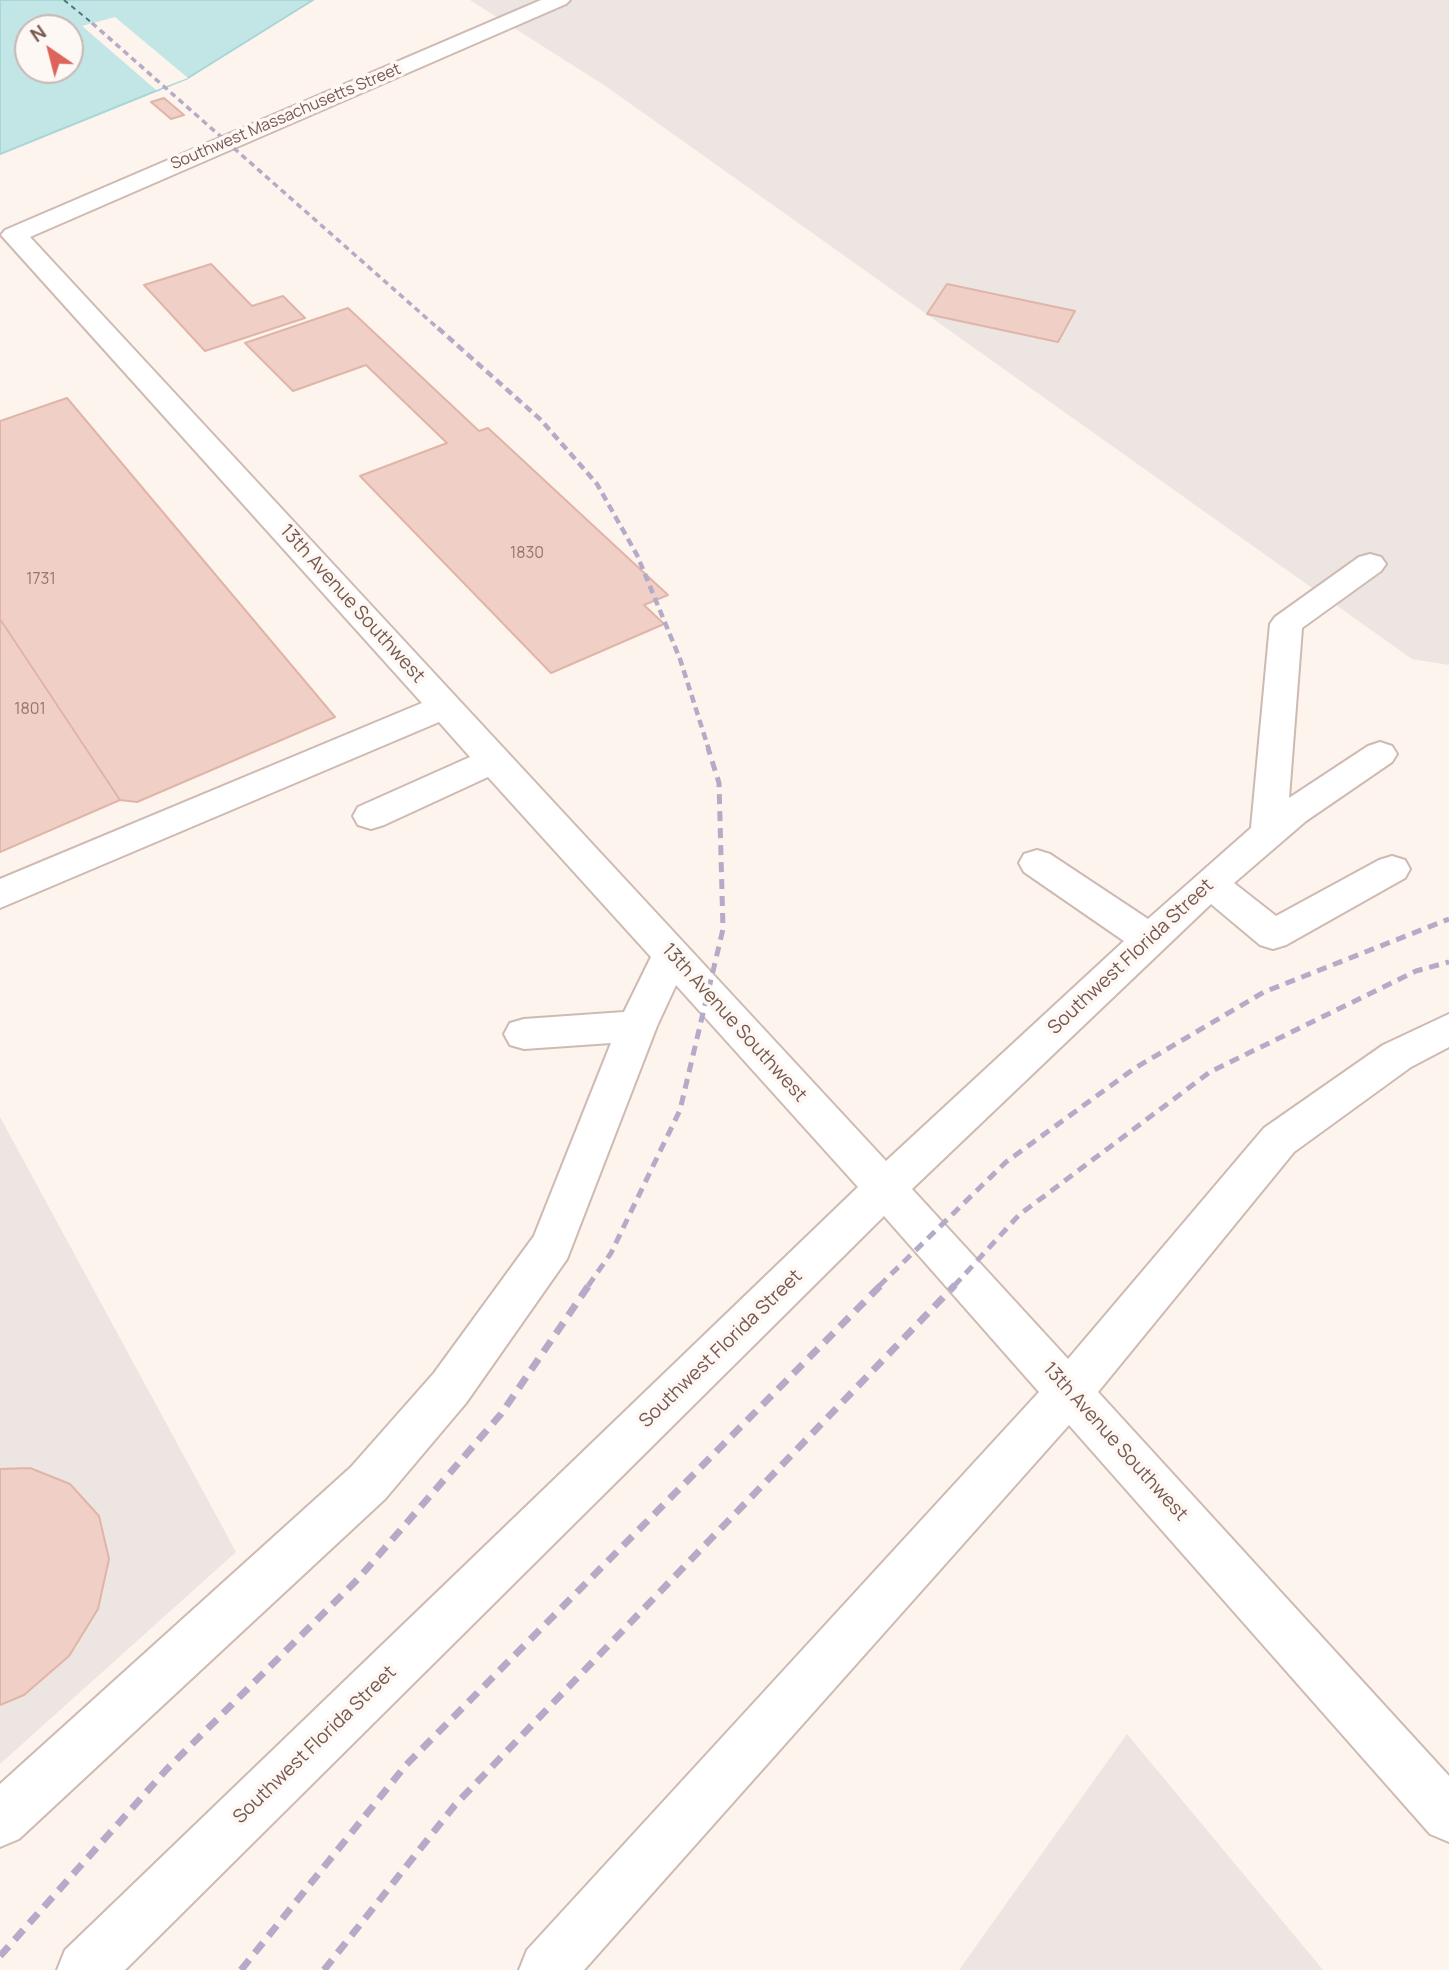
<!DOCTYPE html>
<style>
body{margin:0}
#map{position:relative;width:1449px;height:1970px;overflow:hidden;background:#fcf4ed;font-family:Manrope,sans-serif}
canvas{display:block}
.north{position:absolute;left:14px;top:14px;width:70px;height:70px;box-sizing:border-box;background:#fef8f4;border:2px solid #c8b8b2;border-radius:50%;rotate:325deg;font-size:19px;font-weight:700;line-height:28px;text-align:center;color:#775850}
.north::after{content:'';display:block;margin:auto;width:24px;height:32px;background:#dd645b;clip-path:polygon(50% 0,100% 100%,50% 72%,0 100%)}
</style>
<div id="map">
<canvas width="1449" height="1970"></canvas>
<div class="north">N</div>
</div>
<script>
const context = document.querySelector('canvas').getContext('2d');
context.lineJoin = 'round';
function paint(path, color) { context.fillStyle = color; context.fill(path, 'evenodd'); }
const toPath = rows => new Path2D(rows.map(r => 'M' + r).join(''));
function stroke(path, color, width, dash) { context.strokeStyle = color; context.lineWidth = width; context.lineCap = dash ? 'butt' : 'round'; context.setLineDash(dash || []); context.stroke(path); }
function write(font, color, halo, rows, align = 'center') {
  context.font = font + ' Manrope,sans-serif'; context.lineWidth = 7; context.setLineDash([]); context.textBaseline = 'middle'; context.strokeStyle = halo; context.fillStyle = color; for (const [text, x, y, turn = 0] of rows) {
    context.save(); context.translate(x, y); context.rotate((+turn || 0) * Math.PI / 180); context.textAlign = isNaN(turn) ? turn : align; if (halo) context.strokeText(text, 0, 0); context.fillText(text, 0, 0); context.restore();
  }
}
paint(toPath([
 [470,0,1449,0,1449,665,1412,659,604,85],
 [0,1117,236,1552,0,1764],
 [1127,1734,1323,1970,959,1970]
]), '#ece5e2');
const water = toPath([
 [0,0,313,0,188,78,0,154,0,0],
 [28,28,70,28,70,70,28,70,28,28]
]);
paint(water, '#c2e5e5');
stroke(water, '#a9d6d6', 2);
paint(toPath([
 [115,17,188,78,156,90,82,26]
]), '#fcf4ed');
stroke(toPath([
 [64,0,92,23]
]), '#447a7a', 2, [5, 4.5]);
const building = toPath([
 [164,98,184,115,171,119,151,102,164,98],
 [211,264,252,306,283,296,305,318,205,351,144,285,211,264],
 [947,284,1075,311,1058,342,927,314,947,284],
 [348,308,479,431,488,428,668,595,644,605,664,624,551,673,360,476,447,443,366,365,293,391,245,343,348,308],
 [67,398,335,717,137,802,120,800,0,619,0,421,67,398],
 [0,619,120,800,0,852,0,619],
 [30,1468,70,1484,99,1516,109,1559,98,1609,69,1656,24,1695,0,1705,0,1469,30,1468]
]);
paint(building, '#f0d0c6');
stroke(building, '#e1b4a8', 2);
const minor = toPath([
 [541,0,570,0,566,4,30,237,886,1161,1124,941,1024,872,1019,863,1024,854,1037,850,1050,854,1148,919,1251,828,1270,624,1275,617,1359,557,1370,554,1381,557,1386,564,1381,571,1302,628,1289,798,1368,746,1380,742,1392,746,1397,754,1392,762,1306,821,1234,883,1276,916,1379,860,1392,856,1405,860,1410,869,1405,878,1286,945,1273,949,1260,945,1211,904,912,1189,1068,1359,1264,1128,1383,1045,1449,1014,1449,1047,1411,1067,1294,1152,1098,1392,1449,1776,1449,1842,1430,1834,1069,1425,584,1970,519,1970,527,1950,1039,1392,884,1216,125,1970,57,1970,65,1950,858,1187,676,985,657,1026,567,1259,466,1403,385,1499,19,1839,0,1847,0,1784,351,1467,434,1373,534,1236,611,1043,524,1049,510,1045,504,1034,510,1023,524,1019,624,1012,651,957,488,777,384,825,371,829,358,825,353,816,358,807,470,757,439,722,0,908,0,879,422,703,1,235,5,230,541,0]
]);
stroke(minor, '#cebab2', 4);
paint(minor, '#fff');
stroke(toPath([
 [92,23,440,330]
]), '#b5aac7', 3.5, [6, 4.5]);
stroke(toPath([
 [438,328,541,420,597,484,637,555,680,659,709,750]
]), '#b5aac7', 4.5, [8, 5]);
stroke(toPath([
 [588,1286,611,1253,680,1110,723,929,719,783,708,748],
 [879,1286,1006,1162,1135,1068,1264,992,1449,919],
 [954,1286,1019,1215,1210,1072,1416,971,1449,962]
]), '#b5aac7', 5, [10, 7]);
stroke(toPath([
 [0,1956,167,1769,358,1579,501,1414,589,1285],
 [241,1970,406,1765,881,1285],
 [324,1970,455,1805,955,1285]
]), '#b5aac7', 7, [13, 9]);
write('16px', '#775850', '#fef8f4', [
 ["Southwest Massachusetts Street",286,117,-23]
]);
write('16px', '#95766e', null, [
 ["1830",527,554],
 ["1731",41,580],
 ["1801",30,710]
]);
write('19px', '#775850', '#fef8f4', [
 ["13th Avenue Southwest",352,604,48],
 ["Southwest Florida Street",1131,957,-43],
 ["13th Avenue Southwest",734,1023,48],
 ["Southwest Florida Street",721,1349,-44],
 ["13th Avenue Southwest",1115,1442,48],
 ["Southwest Florida Street",315,1745,-44]
]);
</script>
